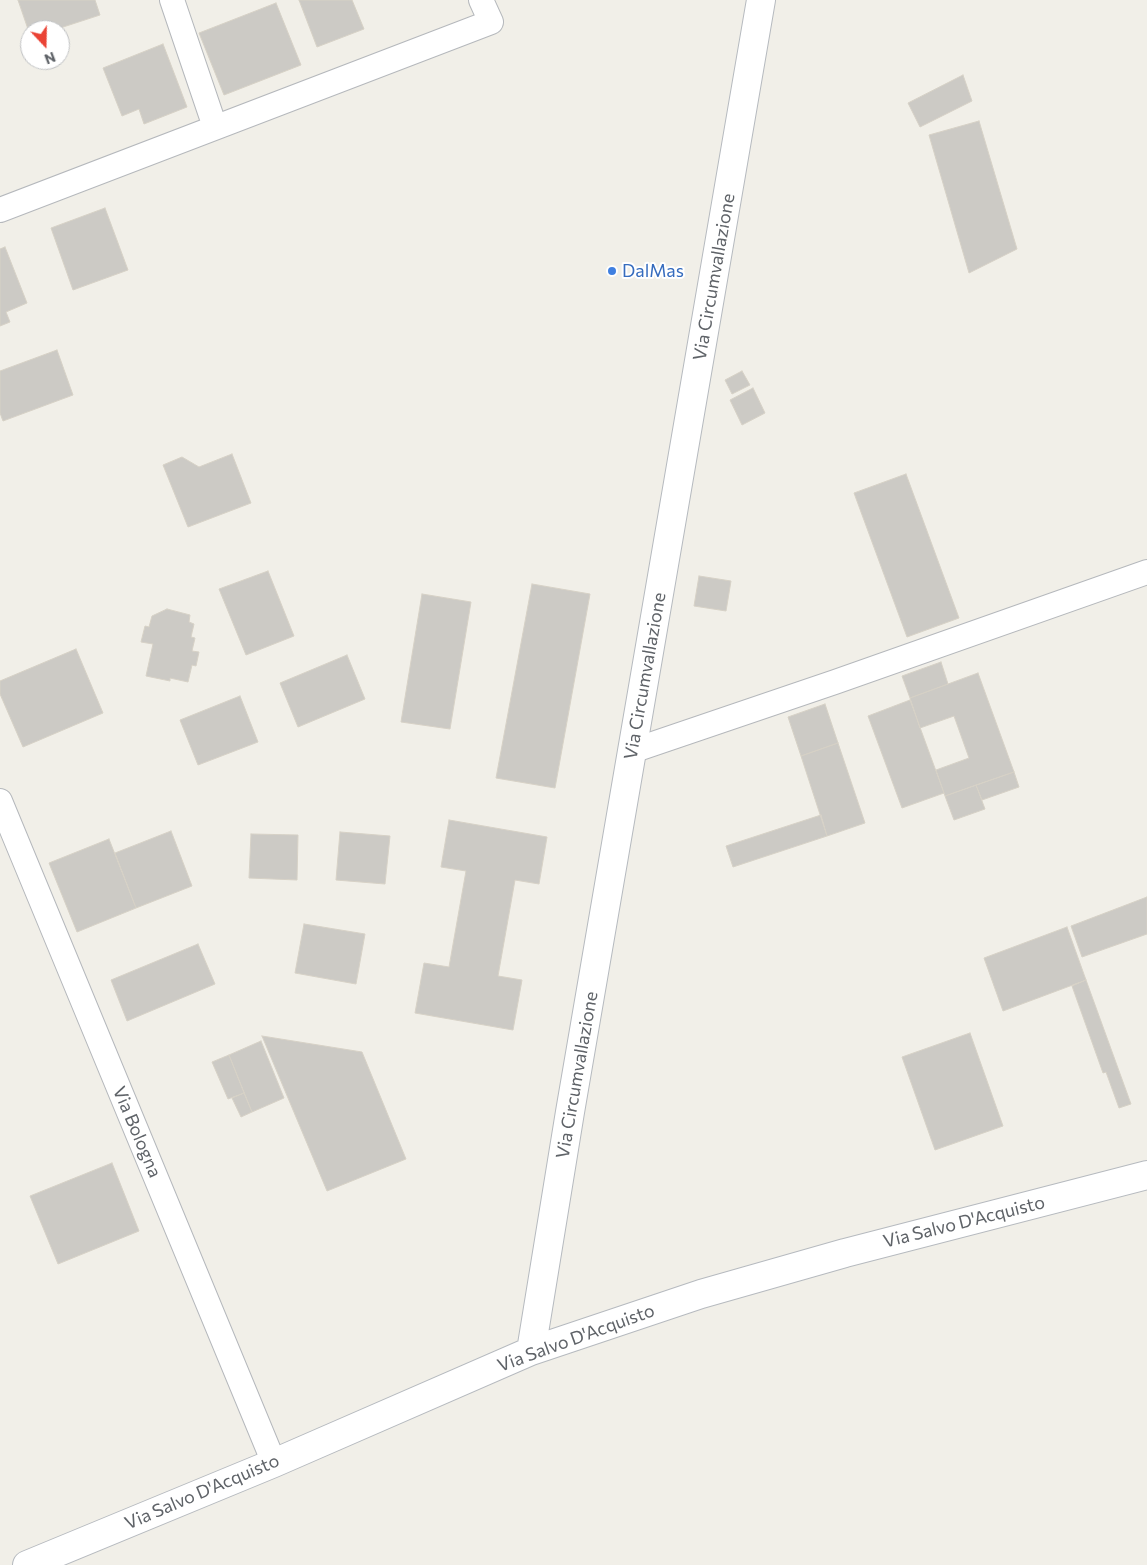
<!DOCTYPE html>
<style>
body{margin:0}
#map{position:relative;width:1147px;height:1565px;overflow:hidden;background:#f1efe8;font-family:Commissioner,sans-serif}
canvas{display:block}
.north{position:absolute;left:20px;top:20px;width:50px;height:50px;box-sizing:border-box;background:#fff;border:1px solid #bfc1c3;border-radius:50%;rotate:159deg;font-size:14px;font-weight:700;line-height:20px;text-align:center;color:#5f6368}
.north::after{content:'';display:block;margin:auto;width:18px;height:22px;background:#ea4335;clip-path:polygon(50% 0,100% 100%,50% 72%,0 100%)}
</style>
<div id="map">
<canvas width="1147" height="1565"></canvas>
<div class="north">N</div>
</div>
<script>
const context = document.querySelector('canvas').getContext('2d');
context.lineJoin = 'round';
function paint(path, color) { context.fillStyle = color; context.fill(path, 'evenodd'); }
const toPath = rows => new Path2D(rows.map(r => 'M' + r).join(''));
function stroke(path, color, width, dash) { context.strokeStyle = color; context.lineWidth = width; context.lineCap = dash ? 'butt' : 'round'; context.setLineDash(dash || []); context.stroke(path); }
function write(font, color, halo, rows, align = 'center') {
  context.font = font + ' Commissioner,sans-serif'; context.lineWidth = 4; context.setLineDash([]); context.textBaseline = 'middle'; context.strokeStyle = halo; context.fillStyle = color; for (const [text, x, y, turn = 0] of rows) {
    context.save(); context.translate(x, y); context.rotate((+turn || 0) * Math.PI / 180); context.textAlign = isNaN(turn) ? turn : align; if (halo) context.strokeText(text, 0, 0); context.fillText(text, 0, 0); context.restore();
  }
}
const building = toPath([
 [18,0,95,0,100,15,54,30,30,30,30,35,18,0],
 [299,0,352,0,364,29,317,47,299,0],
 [276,3,301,65,224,95,199,33,276,3],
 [163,44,187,107,144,124,139,109,122,116,103,68,163,44],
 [963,75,972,101,920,127,908,103,963,75],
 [979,121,1017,249,969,273,929,135,979,121],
 [105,208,128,270,73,290,51,228,105,208],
 [5,247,27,303,6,312,10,322,0,326,0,249,5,247],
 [57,350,73,395,3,421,0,413,0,371,57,350],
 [742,371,750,385,732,394,725,380,742,371],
 [753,388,765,413,742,425,730,400,753,388],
 [232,454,251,503,188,527,163,465,182,457,199,467,232,454],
 [906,474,959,618,907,637,854,493,906,474],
 [268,571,294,636,246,655,219,589,268,571],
 [699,576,731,581,726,611,694,606,699,576],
 [532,584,590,594,555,788,496,778,532,584],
 [422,594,471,602,450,729,401,722,422,594],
 [167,609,190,615,189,622,194,624,191,637,195,638,192,651,199,652,196,666,192,665,188,682,170,678,170,681,146,676,153,644,141,642,145,626,149,627,152,616,167,609],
 [76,649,103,713,23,747,0,694,0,681,76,649],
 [347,655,365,699,298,727,280,683,347,655],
 [941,662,948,684,910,698,902,676,941,662],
 [978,673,1014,772,945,796,936,770,969,758,954,716,920,728,910,698,978,673],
 [240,696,258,742,198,765,180,720,240,696],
 [910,700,944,793,902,808,868,716,910,700],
 [825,704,838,743,801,756,788,717,825,704],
 [838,743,865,823,827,836,801,756,838,743],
 [1014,772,1019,787,982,800,976,785,1014,772],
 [976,785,985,809,954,820,945,796,976,785],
 [821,815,827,836,733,867,726,846,821,815],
 [449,820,547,837,539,884,515,880,498,976,522,980,513,1030,415,1013,424,963,449,967,466,871,441,867,449,820],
 [171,831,192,886,136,908,115,853,171,831],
 [340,832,390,836,385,884,336,880,340,832],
 [251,834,298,835,297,880,249,878,251,834],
 [109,839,136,908,77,932,49,863,109,839],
 [1147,897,1147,934,1082,957,1071,926,1147,897],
 [304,924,365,934,356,984,295,973,304,924],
 [1067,927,1086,980,1003,1011,984,958,1067,927],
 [198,944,215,984,127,1021,111,980,198,944],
 [1086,980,1131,1104,1119,1108,1106,1072,1103,1073,1072,986,1086,980],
 [970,1033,1003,1126,935,1150,902,1057,970,1033],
 [262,1036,362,1052,406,1159,327,1191,262,1036],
 [261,1041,284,1098,252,1112,229,1055,261,1041],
 [229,1055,244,1093,228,1099,212,1062,229,1055],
 [244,1093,252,1112,241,1117,232,1098,244,1093],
 [112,1163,139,1231,58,1264,30,1196,112,1163]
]);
paint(building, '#cccac5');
stroke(building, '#d6d1c6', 1);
const street = toPath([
 [172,0,215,127],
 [0,210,491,22,481,0],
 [632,751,835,682,1147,572],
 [0,801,274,1463]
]);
const secondary = toPath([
 [531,1351,570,1112,761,0],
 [27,1565,274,1463,531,1351,701,1294,845,1253,1147,1175]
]);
stroke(street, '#b5b8bc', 26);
stroke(secondary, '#b6babf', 30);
stroke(street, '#fff', 24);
stroke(secondary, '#fff', 28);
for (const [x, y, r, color] of [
 [612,271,5,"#3f7fe0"]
]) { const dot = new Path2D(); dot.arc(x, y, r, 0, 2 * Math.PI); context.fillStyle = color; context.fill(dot); stroke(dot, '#fff', 2); }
write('18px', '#366cbe', '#fff', [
 ["DalMas",622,271]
], 'left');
write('18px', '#5f6368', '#fff', [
 ["Via Circumvallazione",714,277,-80],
 ["Via Circumvallazione",645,676,-80],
 ["Via Circumvallazione",577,1075,-80],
 ["Via Bologna",137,1132,67],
 ["Via Salvo D'Acquisto",964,1222,-14],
 ["Via Salvo D'Acquisto",576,1338,-20],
 ["Via Salvo D'Acquisto",202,1492,-23]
]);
</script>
